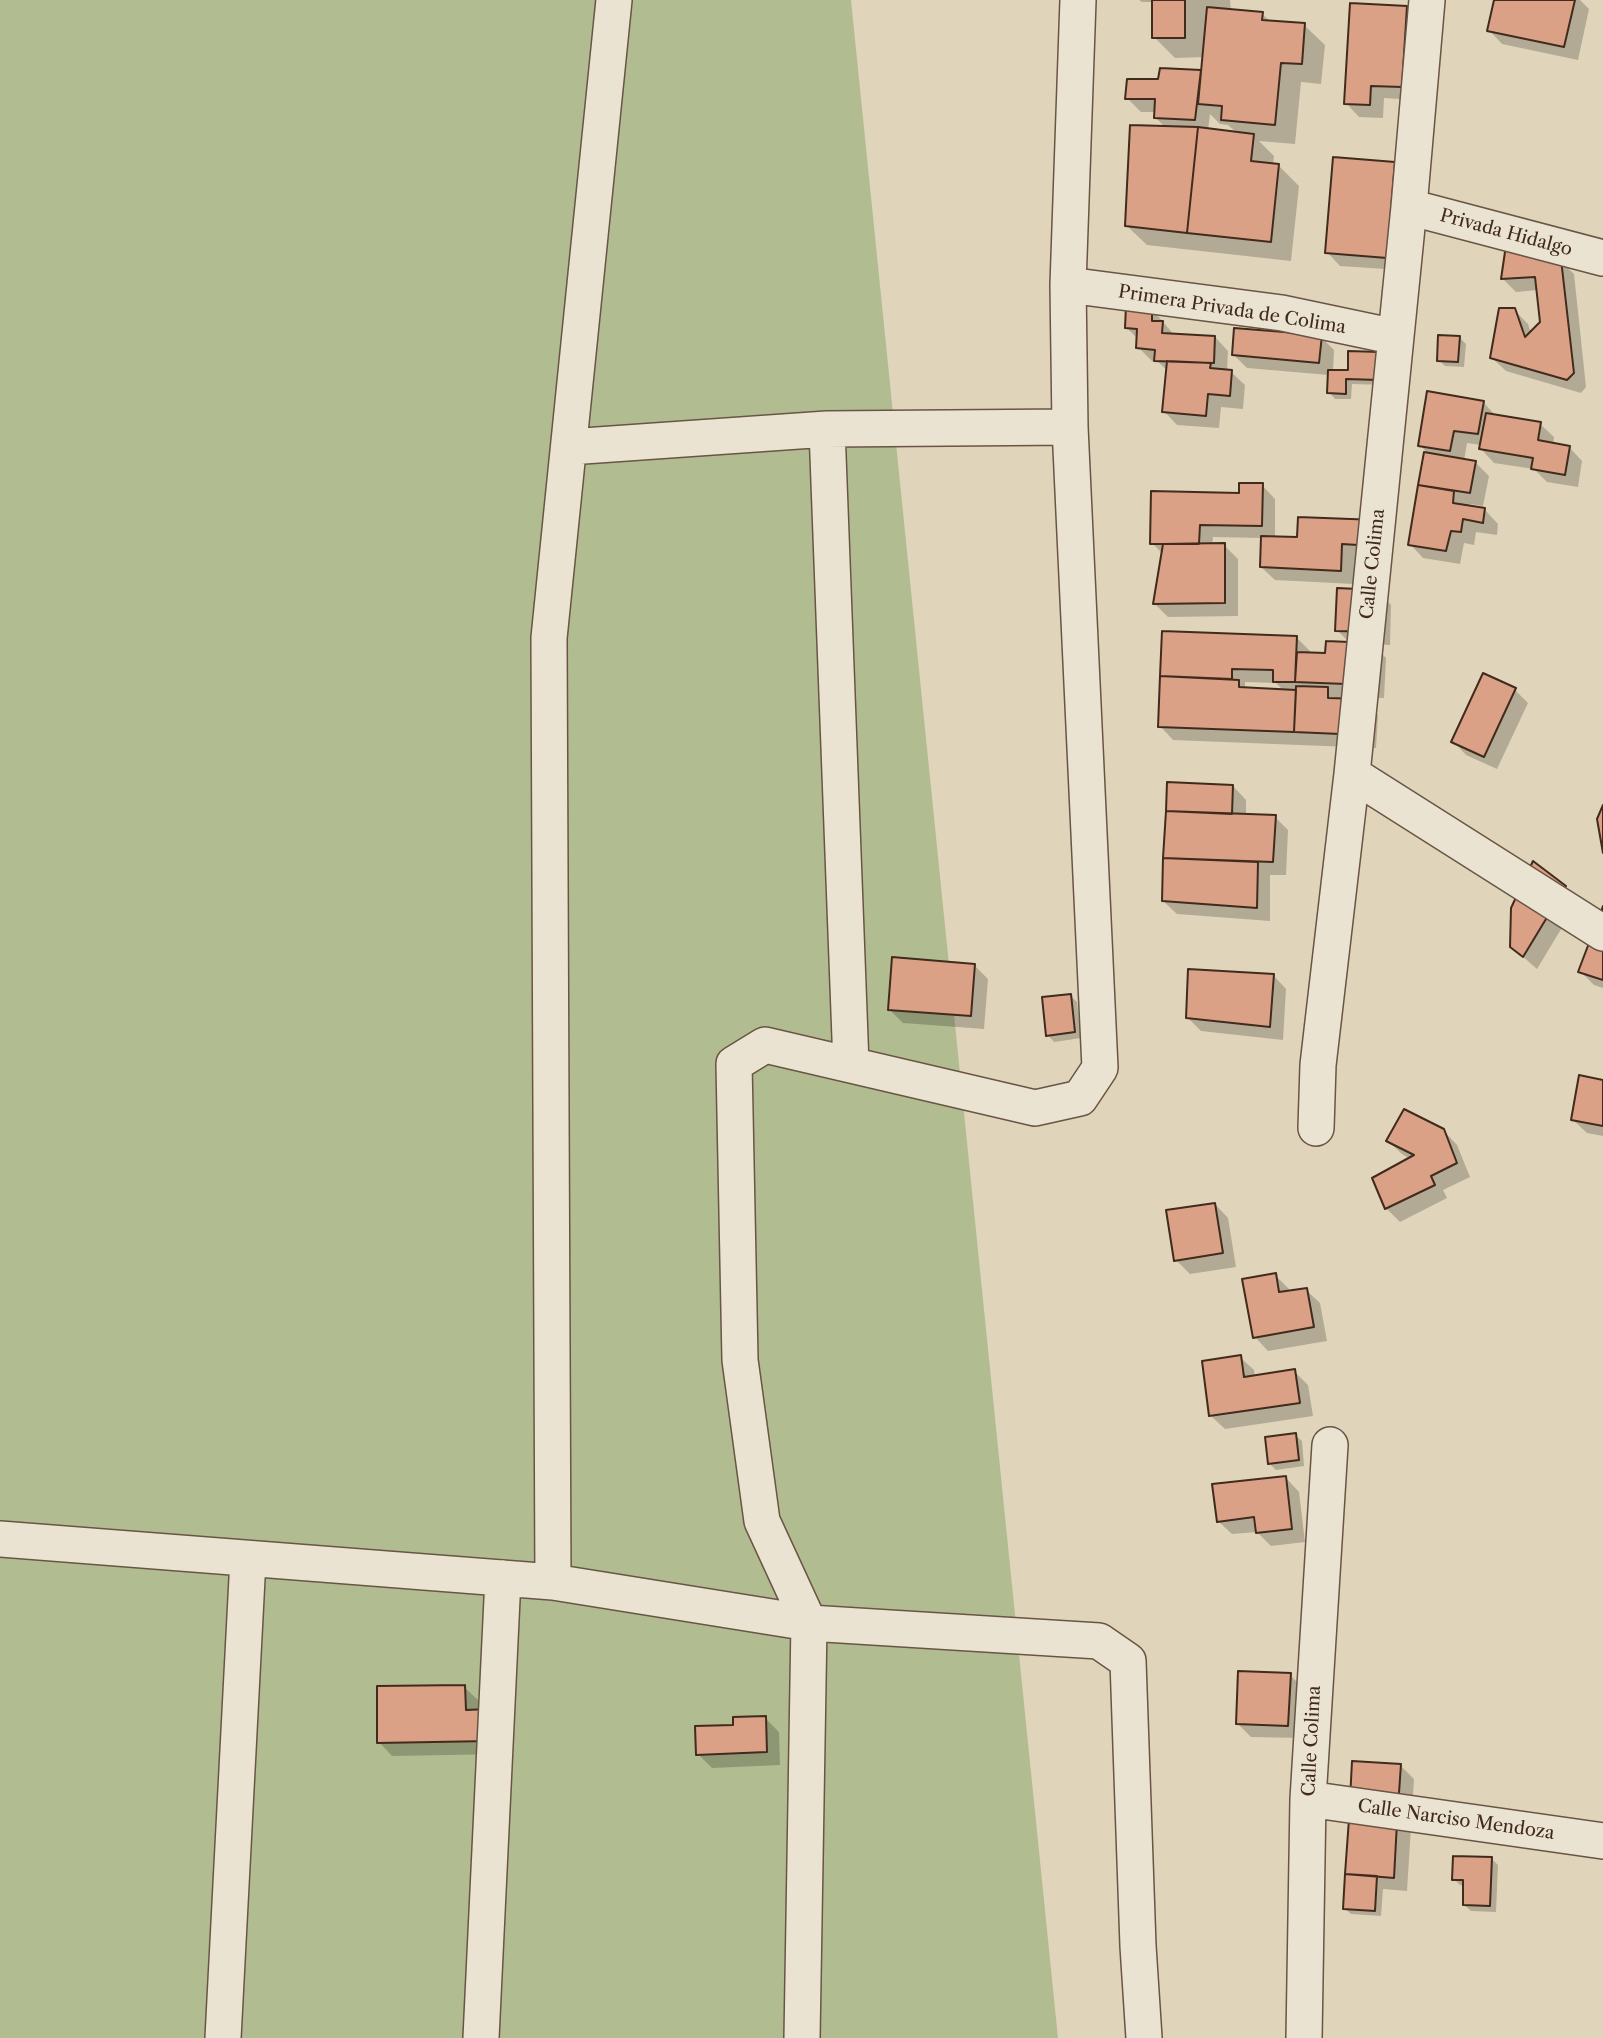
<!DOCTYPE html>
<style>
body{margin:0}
canvas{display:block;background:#e0d4ba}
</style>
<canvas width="1603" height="2038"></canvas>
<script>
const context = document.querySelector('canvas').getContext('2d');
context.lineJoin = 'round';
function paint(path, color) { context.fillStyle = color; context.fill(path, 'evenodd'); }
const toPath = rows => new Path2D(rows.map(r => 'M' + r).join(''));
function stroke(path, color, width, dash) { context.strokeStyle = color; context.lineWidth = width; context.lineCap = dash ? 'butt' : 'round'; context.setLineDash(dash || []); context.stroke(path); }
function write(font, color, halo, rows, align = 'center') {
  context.font = font + ' "Libre Caslon Text",serif'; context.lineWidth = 5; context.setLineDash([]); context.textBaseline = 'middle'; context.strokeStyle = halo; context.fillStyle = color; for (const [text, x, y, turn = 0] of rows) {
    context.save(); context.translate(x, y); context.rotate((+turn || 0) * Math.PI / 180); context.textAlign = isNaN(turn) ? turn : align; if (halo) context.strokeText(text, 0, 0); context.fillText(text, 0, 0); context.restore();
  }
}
paint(toPath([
 [0,0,851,0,1058,2038,0,2038]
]), '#b1bd91');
paint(toPath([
 [1139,0,1230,0,1231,11,1262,14,1271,22,1304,25,1325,45,1321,84,1301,82,1295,144,1259,141,1274,156,1273,165,1279,166,1299,186,1291,261,1147,245,1126,225,1166,128,1156,118,1156,112,1141,112,1127,98,1159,81,1200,72,1203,74,1204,57,1175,58,1154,37,1154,2,1142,2],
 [1210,114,1220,124,1228,125,1237,133,1208,130],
 [1495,0,1580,0,1589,9,1578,60,1502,44,1489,30],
 [1406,7,1420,21,1415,100,1384,98,1383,118,1359,117,1346,103],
 [1394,164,1408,177,1400,270,1340,266,1327,252],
 [1560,261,1574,274,1586,387,1581,393,1506,371,1492,358,1514,310,1528,324,1531,333,1541,323,1538,290,1516,292,1503,279],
 [1152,309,1175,336,1215,337,1228,351,1227,371,1231,372,1245,385,1243,409,1221,407,1219,428,1177,425,1164,411,1168,371,1158,362,1152,361,1138,347,1138,339,1127,328],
 [1321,337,1334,350,1333,371,1350,372,1350,353,1385,385,1352,384,1351,399,1335,399,1329,392,1329,375,1247,368,1233,354],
 [1460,338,1466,344,1464,367,1445,366,1439,360],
 [1483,402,1497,417,1540,424,1554,437,1553,445,1569,447,1582,461,1578,487,1547,482,1534,469,1494,463,1481,449,1481,445,1467,443,1464,461,1475,462,1489,476,1483,506,1470,504,1469,507,1485,510,1498,524,1497,535,1476,532,1474,545,1464,543,1460,564,1423,558,1410,544,1426,454,1429,455,1420,445],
 [1262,485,1275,499,1275,538,1299,539,1376,522,1375,589,1391,605,1390,645,1373,644,1386,658,1384,698,1341,697,1341,700,1364,701,1378,715,1376,748,1173,740,1160,726,1164,633,1297,638,1310,651,1310,654,1327,655,1350,643,1337,630,1374,591,1360,557,1355,557,1354,584,1275,580,1261,567,1263,538,1213,537,1212,546,1224,545,1238,559,1238,616,1168,617,1155,604,1163,554,1152,543],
 [1245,682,1276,683,1284,691,1245,688],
 [1515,690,1528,703,1497,769,1466,755,1453,741],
 [1169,784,1233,786,1246,800,1246,816,1275,817,1288,830,1286,875,1270,875,1270,921,1177,914,1163,901],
 [1565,888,1578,901,1537,969,1512,947],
 [1603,911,1603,988,1594,985,1580,971],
 [974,965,988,979,984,1029,903,1023,889,1009],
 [1273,975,1286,989,1283,1040,1201,1031,1188,1018],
 [1071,996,1077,1002,1081,1038,1054,1042,1048,1035],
 [1603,1081,1603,1136,1587,1133,1573,1120],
 [1443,1130,1457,1145,1470,1177,1443,1190,1447,1198,1400,1222,1386,1208,1410,1159,1402,1154,1388,1141],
 [1215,1204,1228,1218,1236,1267,1190,1274,1176,1260],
 [1275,1275,1289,1289,1289,1292,1306,1290,1320,1303,1327,1341,1268,1351,1255,1337],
 [1240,1357,1254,1370,1255,1377,1294,1371,1308,1385,1313,1416,1225,1429,1211,1416],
 [1295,1435,1302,1441,1304,1466,1276,1470,1269,1463],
 [1286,1478,1299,1492,1305,1542,1271,1546,1257,1532,1232,1534,1218,1521],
 [1290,1675,1303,1688,1301,1738,1251,1737,1237,1723],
 [464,1687,478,1700,478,1711,503,1754,392,1756,379,1742],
 [765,1718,779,1732,780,1765,712,1768,698,1754,735,1726],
 [1400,1765,1414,1779,1407,1891,1383,1889,1381,1916,1351,1914,1344,1908],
 [1492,1859,1498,1865,1496,1912,1471,1911,1464,1905,1465,1886,1460,1885,1454,1879]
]), '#0003');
const building = toPath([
 [1152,0,1185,0,1185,38,1152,38,1152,0],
 [1494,0,1575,0,1564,47,1487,31,1494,0],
 [1350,3,1407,6,1402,87,1371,86,1370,105,1344,104,1350,3],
 [1207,7,1263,12,1262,20,1305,23,1302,64,1281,63,1275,125,1221,120,1222,106,1198,104,1207,7],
 [1160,68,1201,70,1195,120,1154,118,1155,99,1125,99,1127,79,1158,79,1160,68],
 [1130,125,1198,127,1187,233,1125,226,1130,125],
 [1198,127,1254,134,1251,161,1279,164,1271,242,1187,233,1198,127],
 [1333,157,1395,162,1387,258,1325,253,1333,157],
 [1506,245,1561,259,1574,373,1567,380,1490,358,1499,308,1515,308,1525,337,1540,322,1535,277,1501,279,1506,245],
 [1126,305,1152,307,1152,321,1163,321,1162,333,1215,336,1214,363,1154,361,1155,350,1136,348,1137,329,1125,328,1126,305],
 [1234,328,1322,335,1319,363,1232,355,1234,328],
 [1438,335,1460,336,1458,362,1437,361,1438,335],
 [1348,351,1380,352,1379,380,1346,379,1346,394,1327,393,1328,370,1348,370,1348,351],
 [1167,361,1211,363,1210,368,1232,370,1230,396,1208,394,1206,416,1162,412,1167,361],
 [1427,391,1484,401,1478,434,1454,431,1450,451,1418,446,1427,391],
 [1486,413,1541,422,1538,440,1570,446,1565,475,1531,469,1533,458,1479,449,1486,413],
 [1424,452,1476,461,1470,493,1418,485,1424,452],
 [1239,483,1263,483,1262,526,1200,525,1199,544,1150,544,1151,491,1239,493,1239,483],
 [1418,485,1454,491,1453,503,1485,508,1483,523,1463,519,1461,532,1451,531,1446,551,1408,545,1418,485],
 [1298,517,1377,520,1358,545,1342,544,1341,571,1260,567,1261,536,1297,537,1298,517],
 [1225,543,1225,603,1153,604,1163,544,1225,543],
 [1337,588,1378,590,1377,632,1335,631,1337,588],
 [1162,631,1297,636,1295,682,1273,682,1273,670,1232,669,1232,679,1160,676,1162,631],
 [1326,641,1373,643,1371,685,1295,682,1297,652,1325,653,1326,641],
 [1483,673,1516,688,1484,757,1451,742,1483,673],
 [1160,676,1239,680,1239,687,1296,690,1294,732,1158,727,1160,676],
 [1296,686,1328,687,1328,698,1365,699,1363,735,1294,732,1296,686],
 [1167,782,1233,785,1232,814,1166,811,1167,782],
 [1603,805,1603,853,1597,819,1603,805],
 [1166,811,1276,815,1273,862,1163,858,1166,811],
 [1163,858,1258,862,1257,908,1162,901,1163,858],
 [1533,861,1566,886,1523,957,1510,947,1511,908,1533,861],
 [1603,906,1603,980,1578,972,1603,906],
 [892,957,975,964,971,1016,888,1010,892,957],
 [1188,969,1274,974,1270,1027,1186,1018,1188,969],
 [1071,994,1075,1032,1046,1036,1042,997,1071,994],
 [1579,1075,1603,1080,1603,1126,1571,1120,1579,1075],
 [1404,1109,1444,1129,1457,1163,1431,1176,1435,1185,1385,1209,1372,1178,1414,1155,1386,1141,1404,1109],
 [1215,1203,1223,1253,1174,1261,1166,1210,1215,1203],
 [1276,1273,1279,1292,1307,1288,1314,1327,1253,1338,1242,1279,1276,1273],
 [1241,1355,1244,1377,1295,1369,1300,1403,1209,1416,1202,1361,1241,1355],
 [1296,1433,1299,1460,1268,1464,1265,1437,1296,1433],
 [1286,1476,1292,1529,1256,1533,1254,1517,1217,1522,1212,1484,1286,1476],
 [1238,1671,1291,1673,1288,1726,1236,1724,1238,1671],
 [465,1685,466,1710,489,1709,490,1741,377,1743,377,1686,465,1685],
 [766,1716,767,1752,696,1755,695,1726,733,1725,733,1717,766,1716],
 [1352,1761,1401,1764,1397,1822,1349,1819,1352,1761],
 [1349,1819,1397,1822,1394,1878,1345,1874,1349,1819],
 [1453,1856,1492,1857,1490,1906,1463,1905,1463,1880,1452,1880,1453,1856],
 [1345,1874,1377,1876,1375,1911,1343,1909,1345,1874]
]);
paint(building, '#dba186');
stroke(building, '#412b1d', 2);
const minor = toPath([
 [1409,207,1603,258],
 [1068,285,1282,313,1396,337],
 [827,429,851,1065],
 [569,447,827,429,1070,427],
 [1352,774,1603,933],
 [1316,1128,1318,1065,1352,774,1409,207,1427,0],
 [0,1539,553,1582,809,1623,1099,1641,1128,1661,1138,1946,1144,2038],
 [553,1582,549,638,614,0],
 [1308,1799,1603,1841],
 [223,2038,248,1559],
 [481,2038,503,1578],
 [802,2038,809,1623,762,1521,740,1360,734,1064,765,1045,1035,1108,1080,1098,1100,1068,1070,427,1068,285,1078,0],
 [1304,2038,1308,1799,1330,1445]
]);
stroke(minor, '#695544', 38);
stroke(minor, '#ebe3d2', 35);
write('18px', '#412b1d', '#ebe3d2', [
 ["Privada Hidalgo",1506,233,15],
 ["Primera Privada de Colima",1232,310,9],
 ["Calle Colima",1373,564,-84],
 ["Calle Colima",1312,1741,-87],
 ["Calle Narciso Mendoza",1456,1820,8]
]);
</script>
